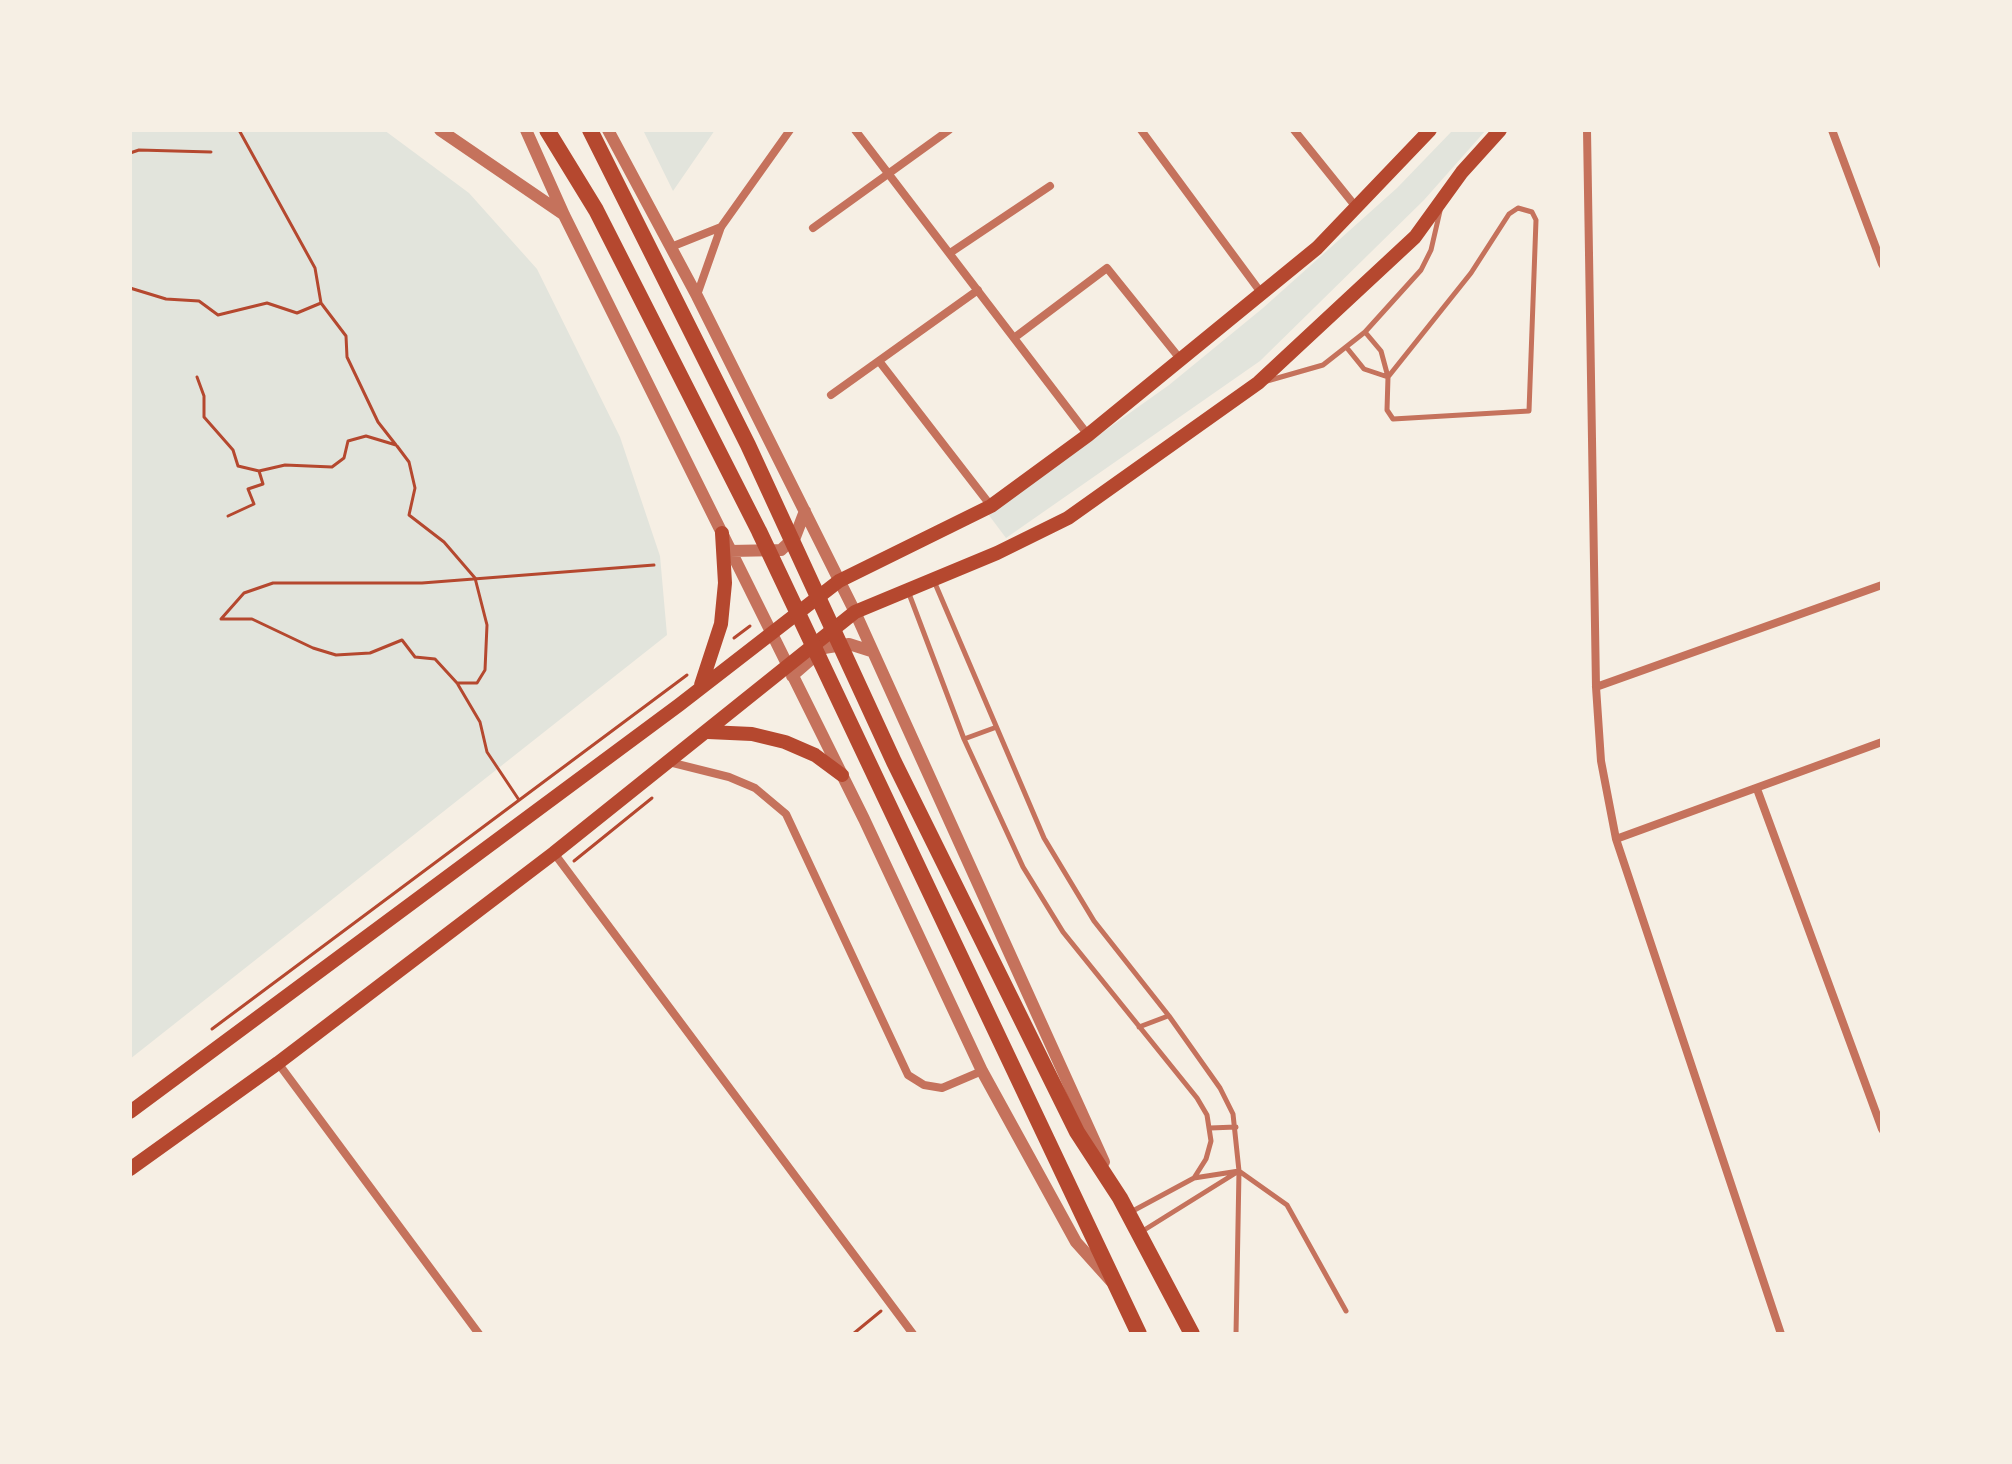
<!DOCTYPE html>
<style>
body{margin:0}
#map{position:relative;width:2012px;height:1464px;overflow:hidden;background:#f6efe4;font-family:"Times New Roman",serif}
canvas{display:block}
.frame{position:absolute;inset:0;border:132px solid #f6efe4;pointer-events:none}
</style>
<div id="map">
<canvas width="2012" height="1464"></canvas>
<div class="frame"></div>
</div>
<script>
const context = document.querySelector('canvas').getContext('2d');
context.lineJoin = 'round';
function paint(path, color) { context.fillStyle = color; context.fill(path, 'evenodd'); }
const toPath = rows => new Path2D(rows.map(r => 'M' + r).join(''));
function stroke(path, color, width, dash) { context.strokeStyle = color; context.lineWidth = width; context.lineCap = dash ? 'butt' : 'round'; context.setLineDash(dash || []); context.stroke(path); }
paint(toPath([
 [130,130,384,130,469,193,537,269,620,437,660,556,667,635,130,1059],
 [643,130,715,130,673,191],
 [1453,130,1486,130,1424,200,1260,361,1006,538,988,514,1169,385,1263,308,1397,188]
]), '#e2e4dc');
stroke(toPath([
 [130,153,139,150,211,152],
 [130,288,166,299,199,301,218,315,267,303,297,313,321,303,315,268,239,130],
 [197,377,204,396,204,417,233,450,238,466,259,471,285,465,332,467,344,458,348,441,366,436,396,445,378,422,347,357,346,336,321,303],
 [397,446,409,462,415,488,409,515,444,542,475,578,487,625,485,670,477,683,457,683],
 [228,516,254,504,248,489,263,484,259,471],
 [734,638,750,626],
 [519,800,487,752,480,722,457,683,435,659,415,657,402,640,370,653,336,655,313,648,252,619,221,619,244,593,273,583,422,583,654,565],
 [574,861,652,798],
 [212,1029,687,675],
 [853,1334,881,1311]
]), '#b5482f', 3);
stroke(toPath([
 [1365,332,1381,351,1388,377,1387,410,1393,419,1529,411,1536,220,1532,212,1518,208,1509,214,1471,273,1388,377],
 [1347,348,1364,369,1388,377],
 [1267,381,1323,365,1365,332,1421,270,1431,250,1440,211],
 [934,581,1044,838,1094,921,1169,1016,1220,1088,1233,1114,1239,1171,1236,1334],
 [908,591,964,739,1023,867,1063,932,1197,1098,1207,1115,1211,1141,1206,1159,1194,1178,1129,1213],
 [964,739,994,728],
 [1139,1027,1168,1016],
 [1210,1128,1236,1127],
 [1194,1178,1239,1171,1287,1205,1346,1311],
 [1141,1232,1234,1174]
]), '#c5725c', 5);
stroke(toPath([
 [855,130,1088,435],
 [1141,130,1262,294],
 [1294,130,1356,207],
 [1587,130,1596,687,1601,761,1616,839,1781,1334],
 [1832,130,1882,264],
 [813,228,949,130],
 [671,247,721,227],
 [950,253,1050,186],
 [697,295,721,227,790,130],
 [1014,338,1107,268,1181,360],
 [879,361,991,506],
 [831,395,978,290],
 [1596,687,1882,585],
 [669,762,729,777,755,788,786,814,908,1075,924,1085,942,1088,982,1071],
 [1757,789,1882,1129],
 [1616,839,1882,742],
 [554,853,913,1334],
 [278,1063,479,1334]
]), '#c5725c', 8);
stroke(toPath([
 [440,130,563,214],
 [526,130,564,215,864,819,982,1071,1076,1242,1111,1281],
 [608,130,697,296,855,612,1104,1162],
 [730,551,781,550,795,537,805,511],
 [792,676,824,648,849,644,871,651]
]), '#c5725c', 12);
stroke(toPath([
 [701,685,721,624,725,583,722,533],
 [708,732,752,734,785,742,815,755,842,775],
 [130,1112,679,705,839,581,991,506,1088,435,1317,248,1430,130],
 [130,1169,278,1063,554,853,855,612,997,553,1068,518,1258,383,1415,237,1462,172,1500,130]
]), '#b5482f', 14);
stroke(toPath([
 [547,130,596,210,759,531,1139,1334],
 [590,130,748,445,894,762,1077,1132,1120,1198,1192,1334]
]), '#b5482f', 16);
</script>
